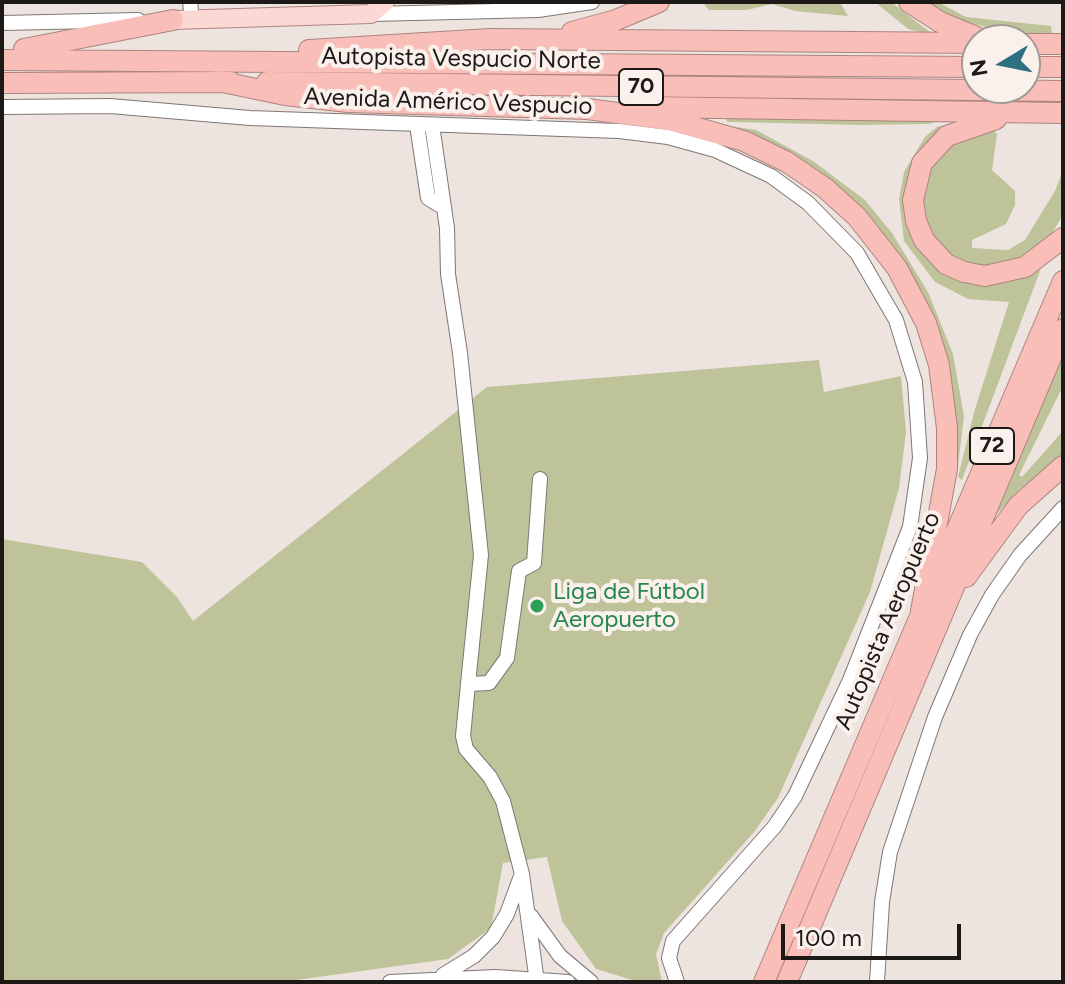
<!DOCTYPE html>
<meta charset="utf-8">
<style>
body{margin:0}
#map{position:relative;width:1065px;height:984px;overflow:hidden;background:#ede4e0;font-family:Figtree,sans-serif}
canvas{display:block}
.frame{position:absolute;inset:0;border:4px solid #1c1917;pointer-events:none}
.north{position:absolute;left:961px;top:24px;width:80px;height:80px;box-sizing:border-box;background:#faf1ed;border:2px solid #a19b97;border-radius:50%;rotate:260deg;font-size:22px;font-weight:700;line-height:32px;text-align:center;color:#1c1917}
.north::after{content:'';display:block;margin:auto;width:28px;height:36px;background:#2e7082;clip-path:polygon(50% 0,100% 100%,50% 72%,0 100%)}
.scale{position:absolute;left:781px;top:924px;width:180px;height:36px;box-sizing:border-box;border:4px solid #1c1917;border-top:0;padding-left:10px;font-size:24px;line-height:28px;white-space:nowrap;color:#1c1917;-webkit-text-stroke:6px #faf1ed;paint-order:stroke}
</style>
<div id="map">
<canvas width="1065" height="984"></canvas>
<div class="frame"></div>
<div class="north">N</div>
<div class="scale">100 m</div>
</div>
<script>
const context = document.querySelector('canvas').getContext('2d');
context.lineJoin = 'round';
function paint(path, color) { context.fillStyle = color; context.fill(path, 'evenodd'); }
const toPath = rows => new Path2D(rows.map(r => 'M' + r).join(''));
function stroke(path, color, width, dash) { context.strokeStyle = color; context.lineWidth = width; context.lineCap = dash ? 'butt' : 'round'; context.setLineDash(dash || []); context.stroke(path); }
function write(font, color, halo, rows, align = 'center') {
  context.font = font + ' Figtree,sans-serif'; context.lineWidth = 8; context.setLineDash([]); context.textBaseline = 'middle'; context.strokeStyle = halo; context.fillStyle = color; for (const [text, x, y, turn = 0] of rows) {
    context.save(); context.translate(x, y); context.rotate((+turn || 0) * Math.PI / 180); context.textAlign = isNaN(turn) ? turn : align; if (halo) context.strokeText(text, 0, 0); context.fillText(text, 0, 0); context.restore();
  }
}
paint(toPath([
 [702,2,840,2,848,16,795,11,772,4,747,10,709,10],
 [875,2,891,2,935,36,908,29],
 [925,2,938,2,966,17,1051,26,1052,34,1016,33,958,21],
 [726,116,943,118,929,124,860,125,733,122,727,122],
 [959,121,909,180,945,268,1039,267,1040,271,962,480,958,477,975,409,1009,302,968,299,935,282,904,241,899,199,904,172,925,137,937,127],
 [709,123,756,130,813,161,865,200,892,233,928,292,953,354,964,416,958,465,953,472,951,398,880,234],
 [992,128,997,134,992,170,1015,191,1015,205,1006,224,972,240,972,248,1008,250,1025,240,1055,191,1063,170,1063,215,1048,240,1034,254,998,268,959,263,931,238,921,202,929,166,954,140],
 [1063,345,1063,386,1019,475,1022,477,1063,431,1063,456,1021,488,994,517],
 [819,360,824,392,901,376,906,432,899,488,870,592,778,798,754,832,664,933,656,954,662,982,639,982,596,969,562,921,547,857,503,863,491,928,448,959,282,982,2,982,2,539,142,562,177,597,193,621,487,387]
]), '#bec39a');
const minor = toPath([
 [190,2,192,19],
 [371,14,538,10,592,2],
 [2,23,138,20],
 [2,107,110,106,250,118,619,131,668,137,715,150,771,176,808,203,857,253,896,320,915,382,920,458,910,527,850,680,795,796,775,826,673,941,669,958,677,982],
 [417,125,428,198,444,208],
 [432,125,447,228,448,274,460,353,481,555,468,684,489,683,507,658,519,571,534,563,540,479],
 [468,684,463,736,466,749,490,777,503,801,522,874,537,982],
 [531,916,560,956,591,982],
 [443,975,474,956,493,937,507,914,521,876],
 [390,982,496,977,568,982],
 [877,982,882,902,890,852,935,717,970,635,992,595,1020,555,1063,508]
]);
const major = toPath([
 [173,20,371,14,385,2]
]);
const highway = toPath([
 [909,2,940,22,981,39],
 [572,32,616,20,659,2],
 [1025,44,1063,44],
 [24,49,173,20],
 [309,50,490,39,977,43],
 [2,60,977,67],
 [1025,67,1063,67],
 [218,81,285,95,348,102,587,109,670,120,744,141,787,162,825,188,857,217,897,268,926,323,939,365,947,428,947,469,921,611],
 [267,82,1063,91],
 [2,83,231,82],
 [647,107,1063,113],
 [996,119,947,136,922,163,913,200,916,221,924,240,946,264,964,272,985,276,1025,267,1063,238],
 [966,577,1018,506,1063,466],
 [764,982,1063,281],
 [787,982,1063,329]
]);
stroke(minor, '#7f7773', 16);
stroke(major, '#ac8480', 20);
stroke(highway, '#ac8480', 22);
stroke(minor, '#fff', 14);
stroke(major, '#fcd8d5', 18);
stroke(highway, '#fabeb9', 20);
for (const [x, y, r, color] of [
 [537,606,8,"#2e9e5b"]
]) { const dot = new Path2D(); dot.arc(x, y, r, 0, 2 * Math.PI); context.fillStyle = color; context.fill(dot); stroke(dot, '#faf1ed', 3); }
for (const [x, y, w] of [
 [641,87,44],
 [992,446,44]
]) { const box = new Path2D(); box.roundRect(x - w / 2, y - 18, w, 36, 6); context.fillStyle = '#faf1ed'; context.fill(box); stroke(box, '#1c1917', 2); }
write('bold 22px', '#1c1917', null, [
 ["70",641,87],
 ["72",992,446]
]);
write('24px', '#1c1917', '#faf1ed', [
 ["Autopista Vespucio Norte",461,59,1],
 ["Avenida Américo Vespucio",448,102,2],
 ["Autopista Aeropuerto",888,621,-67]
]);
write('24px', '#27864d', '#faf1ed', [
 ["Liga de Fútbol",553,592],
 ["Aeropuerto",553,620]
], 'left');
</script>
